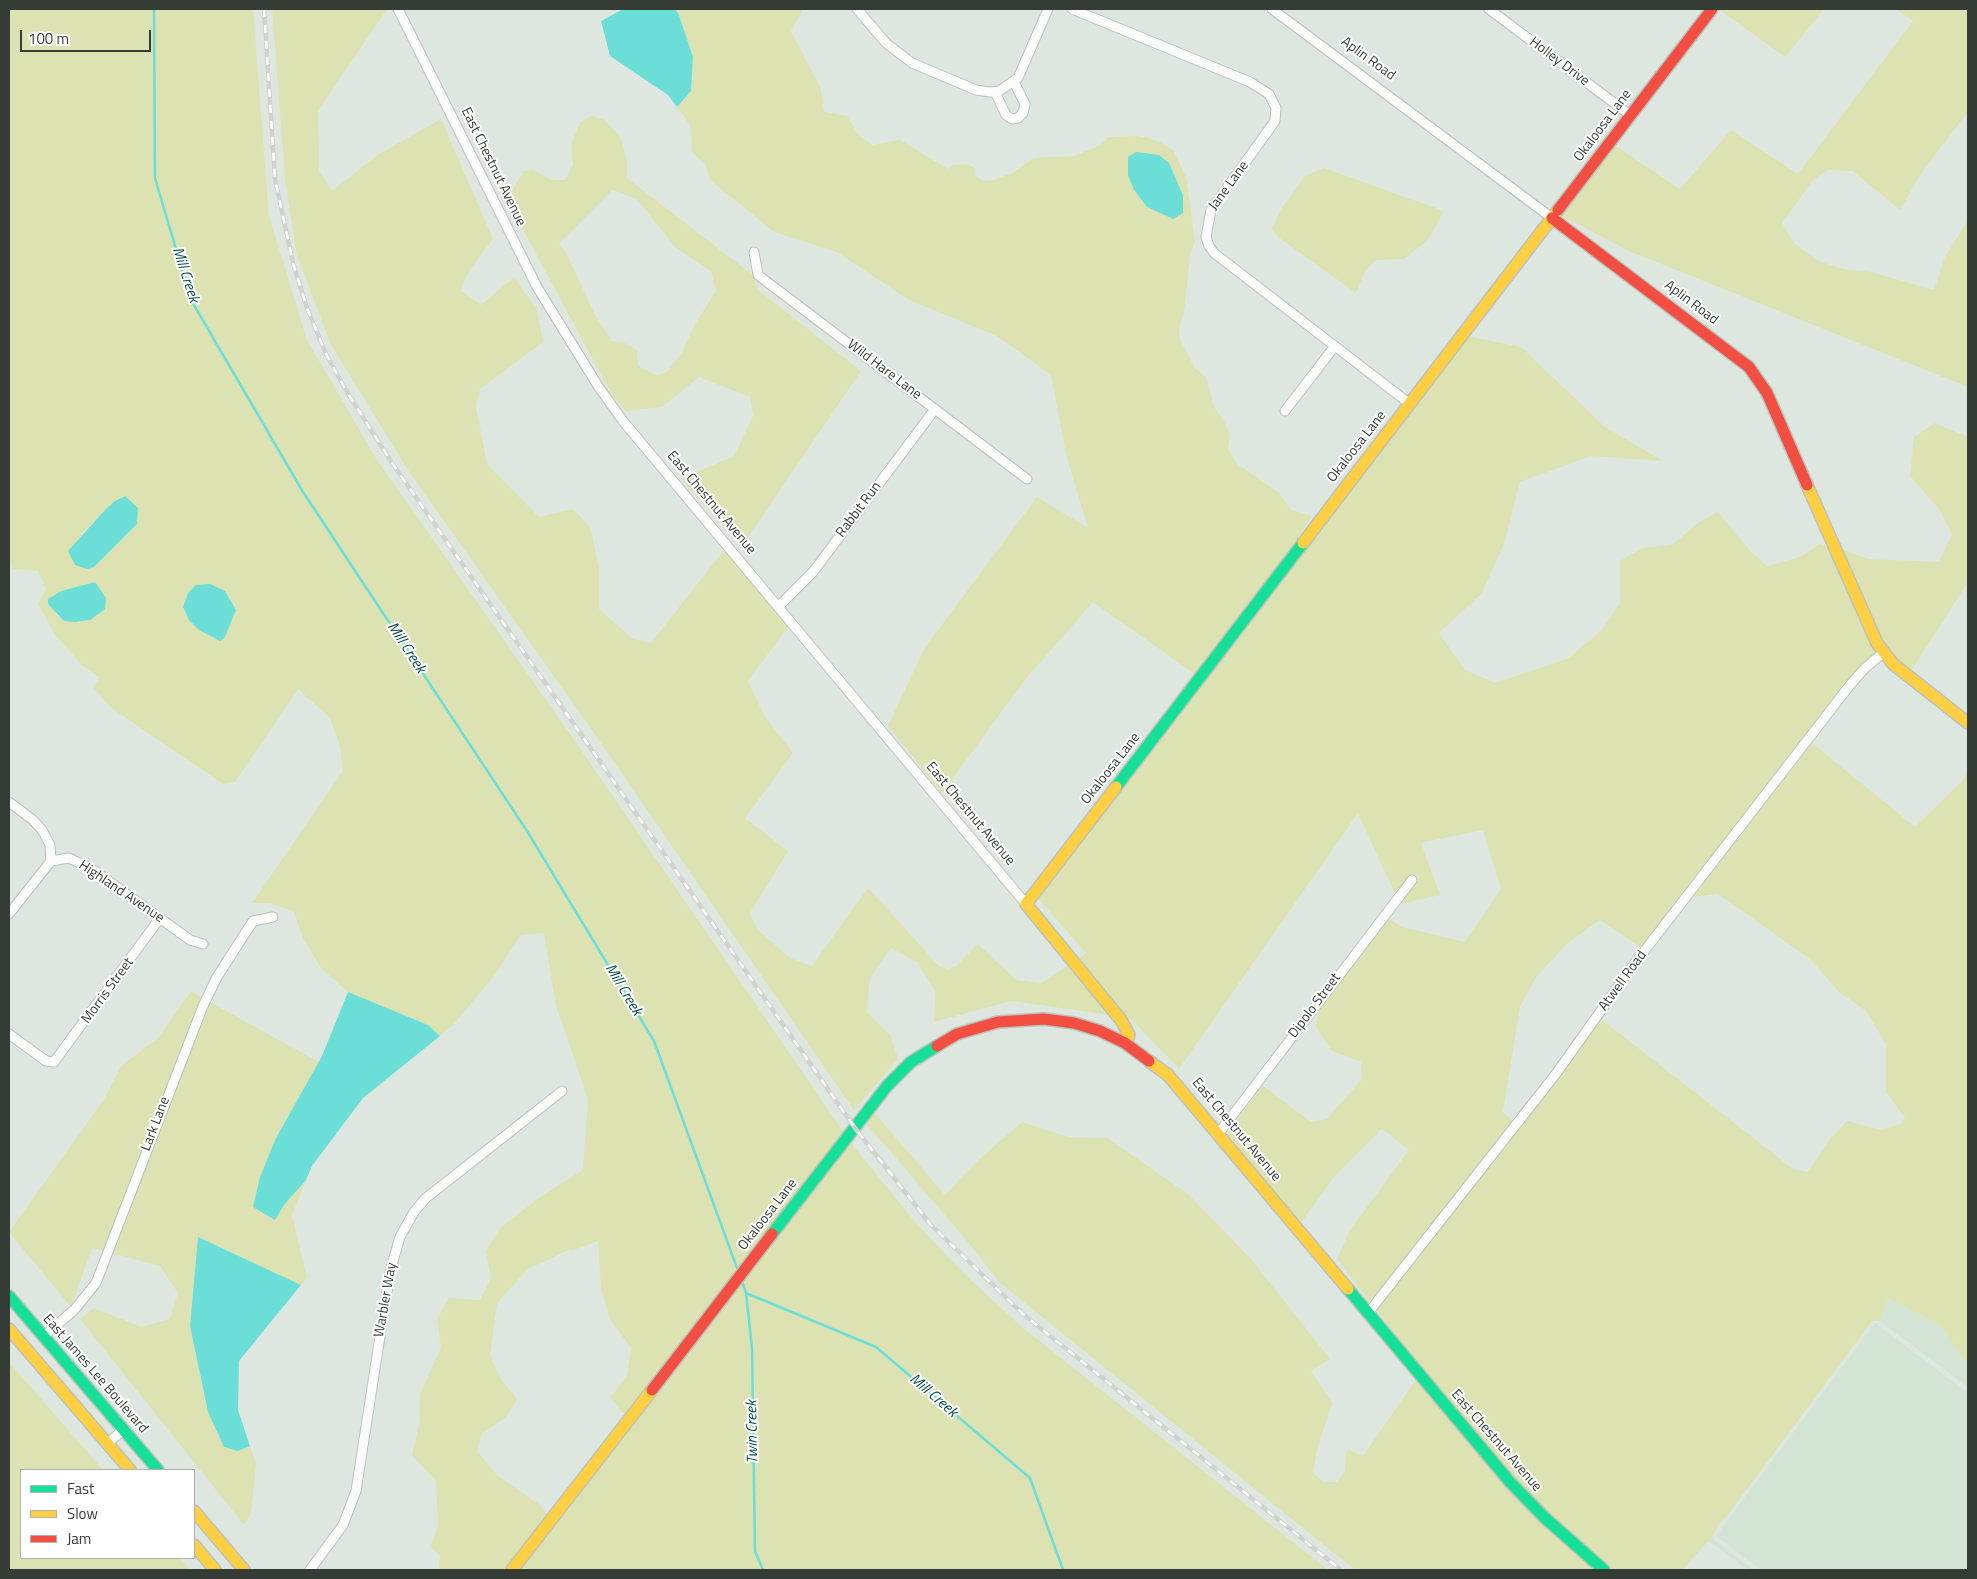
<!DOCTYPE html>
<style>
body{margin:0}
#map{position:relative;width:1977px;height:1579px;overflow:hidden;background:#dee7df;font-family:"Titillium Web",sans-serif}
canvas{display:block}
.frame{position:absolute;inset:0;border:10px solid #353c36;pointer-events:none}
.legend{position:absolute;left:20px;top:1469px;width:175px;height:90px;box-sizing:border-box;background:#fff;border:1px solid #aeb1af;margin:0;padding:6px 9px;list-style:none;font-size:15px;color:#353c36}
.legend li{display:flex;align-items:center;gap:10px;height:25px}
.legend b{width:25px;border:1px solid #aeb1af}
.scale{position:absolute;left:20px;top:30px;width:131px;height:22px;box-sizing:border-box;border:2px solid #353c36;border-top:0;padding-left:6px;font-size:15px;line-height:18px;white-space:nowrap;color:#353c36;-webkit-text-stroke:4px #fff;paint-order:stroke}
</style>
<div id="map">
<canvas width="1977" height="1579"></canvas>
<div class="frame"></div>
<ul class="legend">
<li><b style="height:6px;background:#16e098"></b>Fast</li>
<li><b style="height:6px;background:#ffcf43"></b>Slow</li>
<li><b style="height:6px;background:#f24e42"></b>Jam</li>
</ul>
<div class="scale">100 m</div>
</div>
<script>
const context = document.querySelector('canvas').getContext('2d');
context.lineJoin = 'round';
function paint(path, color) { context.fillStyle = color; context.fill(path, 'evenodd'); }
const toPath = rows => new Path2D(rows.map(r => 'M' + r).join(''));
function stroke(path, color, width, dash) { context.strokeStyle = color; context.lineWidth = width; context.lineCap = dash ? 'butt' : 'round'; context.setLineDash(dash || []); context.stroke(path); }
function write(font, color, halo, rows, align = 'center') {
  context.font = font + ' "Titillium Web",sans-serif'; context.lineWidth = 4; context.setLineDash([]); context.textBaseline = 'middle'; context.strokeStyle = halo; context.fillStyle = color; for (const [text, x, y, turn = 0] of rows) {
    context.save(); context.translate(x, y); context.rotate((+turn || 0) * Math.PI / 180); context.textAlign = isNaN(turn) ? turn : align; if (halo) context.strokeText(text, 0, 0); context.fillText(text, 0, 0); context.restore();
  }
}
paint(toPath([
 [1888,1298,1941,1326,1968,1365,1968,1387,1880,1321],
 [1875,1323,1968,1393,1968,1570,1761,1570,1716,1536],
 [1713,1536,1714,1540,1754,1570,1748,1570,1709,1541]
]), '#d3e4d5');
paint(toPath([
 [9,9,253,9,269,216,307,340,377,460,577,744,845,1134,626,1416,610,1398,627,1376,631,1348,610,1319,601,1288,598,1241,571,1251,571,1249,528,1269,497,1303,490,1356,502,1381,517,1399,506,1417,482,1433,477,1451,498,1476,540,1505,548,1515,506,1570,439,1570,440,1555,431,1547,438,1524,436,1481,412,1455,419,1425,420,1394,441,1348,437,1319,449,1298,480,1300,491,1278,486,1251,500,1228,540,1197,583,1170,588,1099,556,1006,544,933,521,935,494,976,453,1025,440,1036,428,1025,348,992,321,968,303,938,294,912,271,903,252,903,343,771,340,746,330,718,298,689,235,782,223,784,110,707,93,687,100,678,82,665,55,635,38,604,46,589,38,571,13,569,9,556],
 [115,501,129,534,118,541,102,560,81,534],
 [95,582,75,622,64,621,55,614,61,591],
 [225,591,236,610,225,637,199,630,189,620,183,607],
 [272,9,387,9,318,111,319,170,332,191,379,154,441,119,493,239,469,271,460,290,481,305,514,277,537,310,543,342,480,389,476,407,487,464,539,517,573,509,591,528,599,571,599,609,633,639,651,643,724,550,788,627,748,681,765,717,793,753,745,818,788,851,750,913,757,929,790,958,812,966,868,888,940,967,949,969,956,966,978,944,1016,980,1041,983,1069,965,1111,1015,1011,1001,934,1022,935,991,917,962,891,948,870,978,867,1012,891,1036,898,1059,854,1110,594,733,408,470,331,345,296,253,285,178],
 [675,9,803,9,791,31,821,89,824,112,847,116,858,134,872,145,900,140,948,169,953,165,967,164,975,168,974,175,983,181,994,180,1012,173,1034,158,1075,156,1100,145,1108,137,1137,136,1156,140,1173,150,1186,177,1195,241,1190,255,1184,313,1179,328,1180,340,1195,368,1206,377,1214,407,1224,421,1230,434,1228,449,1236,463,1279,493,1291,510,1312,516,1282,562,1196,675,1093,602,1024,681,942,793,888,726,924,649,1037,497,1088,528,1066,454,1051,375,997,336,909,300,837,252,774,232,710,180,705,164,692,152,690,125,677,107,691,91,693,57],
 [1169,163,1183,195,1183,213,1173,219,1147,207,1134,190],
 [1718,9,1824,9,1785,57],
 [1896,9,1968,9,1968,112,1924,169,1900,210,1853,171,1827,170,1813,180,1782,223,1794,243,1818,261,1843,269,1871,272,1934,290,1945,257,1968,220,1968,387,1629,251,1560,215,1613,144,1680,189,1731,130,1798,174,1913,21],
 [592,116,605,120,620,136,627,160,627,178,754,276,757,289,861,371,742,546,681,479,734,456,753,416,750,397,699,377,662,407,626,411,612,395,512,209,513,188,524,171,533,170,551,180,565,180,573,165,571,145,580,122],
 [612,190,637,199,675,247,711,271,716,291,695,324,682,352,667,372,657,375,638,366,637,350,623,342,612,341,596,317,566,252,559,244],
 [1324,168,1444,211,1428,240,1404,259,1375,260,1365,272,1356,293,1278,237,1272,229,1281,209,1305,176],
 [1467,336,1521,347,1605,427,1663,461,1591,456,1520,482,1504,544,1482,593,1439,633,1465,670,1495,683,1569,658,1602,630,1620,603,1620,561,1642,548,1672,545,1698,523,1718,512,1750,551,1767,566,1800,557,1819,544,1830,547,1877,652,1862,665,1847,682,1641,948,1600,920,1568,943,1536,977,1520,1007,1503,1112,1513,1121,1371,1303,1337,1259,1350,1230,1409,1150,1382,1129,1333,1178,1300,1224,1227,1135,1262,1085,1311,1122,1327,1119,1362,1079,1361,1062,1332,1051,1315,1026,1321,1006,1389,919,1402,927,1465,942,1501,889,1483,830,1421,843,1440,895,1401,904,1419,878,1412,873,1395,894,1358,813,1179,1069,1131,1019,1126,1018,1078,959,1086,953,1037,897,1189,700,1235,643],
 [1935,423,1968,437,1968,582,1911,671,1897,660,1882,641,1841,549,1869,559,1939,562,1952,535,1939,509,1910,476,1914,437],
 [1812,743,1915,827,1962,781,1968,772,1968,1365,1941,1326,1888,1298,1880,1321,1872,1321,1727,1516,1718,1525,1713,1536,1682,1570,1612,1570,1532,1499,1403,1347,1377,1310,1558,1078,1601,1019,1793,1169,1808,1172,1831,1138,1847,1121,1881,1130,1901,1124,1905,1118,1886,1092,1886,1044,1866,1011,1839,992,1810,959,1718,894,1693,897],
 [191,991,202,998,104,1251,92,1248,71,1307,9,1232,103,1101,121,1066,158,1038],
 [210,1002,319,1062,275,1140,260,1177,275,1220,284,1205,306,1180,292,1215,307,1278,301,1285,198,1237,190,1326,208,1412,224,1446,238,1451,250,1446,256,1464,251,1514,244,1525,80,1319,94,1308,141,1327,170,1319,178,1293,160,1266,112,1253],
 [873,1111,945,1195,975,1163,1022,1122,1069,1137,1107,1138,1188,1194,1251,1259,1330,1359,1311,1371,1332,1403,1317,1450,1313,1473,1324,1482,1337,1482,1345,1472,1346,1453,1350,1450,1363,1456,1415,1381,1442,1408,1541,1522,1596,1570,1355,1570,999,1282,973,1248,865,1122],
 [850,1142,916,1223,962,1272,1022,1327,1328,1570,517,1570],
 [9,1362,103,1470,21,1470,21,1558,180,1558,191,1570,9,1570]
]), '#dde2b2');
paint(toPath([
 [623,9,675,9,679,15,693,57,691,91,677,107,668,95,610,56,601,21],
 [1136,152,1159,155,1169,163,1183,195,1183,213,1173,219,1147,207,1134,190,1128,175,1128,157],
 [125,496,138,508,137,524,94,567,87,569,75,565,68,551,105,510,115,501],
 [95,582,106,598,105,609,90,620,75,622,64,621,48,604,48,599,61,591],
 [210,584,225,591,236,610,225,637,220,641,199,630,189,620,183,607,188,593,196,585],
 [348,992,428,1025,440,1036,363,1098,312,1166,306,1180,284,1205,275,1220,253,1207,260,1177,275,1140,322,1056],
 [198,1237,301,1285,239,1361,238,1410,250,1446,238,1451,224,1447,208,1412,190,1326]
]), '#6bdfd7');
stroke(toPath([
 [154,9,155,178,191,300,303,492,527,831,654,1041,737,1268],
 [743,1284,746,1293,752,1348,755,1551,763,1570],
 [746,1293,876,1347,1030,1478,1063,1570]
]), '#6bdfd7', 2.5);
const street = toPath([
 [398,9,537,287,598,386,623,421,1026,904],
 [857,9,886,43,912,63,976,90,990,92,999,91,1018,78,1048,9],
 [1072,9,1250,82,1269,94,1276,108,1275,121,1211,210,1206,237,1209,246,1214,253,1410,404],
 [1272,9,1552,218],
 [1489,9,1630,115],
 [995,92,1006,115,1012,119,1018,118,1023,113,1025,104,1014,82],
 [754,252,758,275,1027,479],
 [1285,411,1335,346],
 [778,607,813,572,935,409],
 [9,802,33,820,42,830,50,845,51,861],
 [51,861,69,858,92,869,190,940,203,944],
 [9,914,51,861],
 [9,1034,46,1061,54,1062,160,918],
 [1219,1133,1412,880],
 [1368,1313,1555,1075,1635,963,1850,685,1865,668,1883,653],
 [43,1337,75,1309,96,1283,203,1006,217,977,253,921,273,917],
 [107,1444,123,1430],
 [310,1570,343,1525,356,1491,390,1272,400,1237,414,1212,426,1198,562,1091]
]);
const fast = toPath([
 [1116,787,1303,543],
 [772,1234,887,1086,911,1062,937,1046],
 [1348,1289,1510,1482,1545,1518,1604,1570],
 [9,1296,158,1470]
]);
const slow = toPath([
 [1807,485,1877,643,1893,664,1968,723],
 [1303,543,1558,210],
 [1116,787,1026,904,1121,1020,1129,1035,1125,1043],
 [1149,1061,1168,1075,1348,1289],
 [9,1329,130,1470],
 [194,1511,244,1570],
 [194,1545,215,1570],
 [512,1570,652,1390]
]);
const jam = toPath([
 [1558,210,1712,9],
 [1552,218,1749,367,1767,393,1807,485],
 [937,1046,957,1034,998,1022,1044,1019,1074,1023,1100,1031,1125,1043,1149,1061],
 [652,1390,772,1234]
]);
stroke(street, '#bac2bb', 11);
stroke(fast, '#bac2bb', 14);
stroke(slow, '#bac2bb', 14);
stroke(jam, '#bac2bb', 14);
stroke(street, '#fafbfa', 9);
stroke(fast, '#16e098', 11);
stroke(slow, '#ffcf43', 11);
stroke(jam, '#f24e42', 11);
const rail = toPath([
 [264,9,275,179,293,263,307,308,326,354,347,392,392,463,855,1128,931,1225,1023,1314,1341,1570]
]);
stroke(rail, '#d0d2d0', 4.5);
stroke(rail, '#fff', 2.5, [8]);
write('14px', '#353c36', '#fff', [
 ["Aplin Road",1368,59,36],
 ["Holley Drive",1559,62,37],
 ["Okaloosa Lane",1603,126,-53],
 ["East Chestnut Avenue",493,167,64],
 ["Jane Lane",1229,186,-54],
 ["Aplin Road",1691,303,37],
 ["Wild Hare Lane",884,370,37],
 ["Okaloosa Lane",1357,447,-52],
 ["East Chestnut Avenue",711,503,50],
 ["Rabbit Run",859,510,-53],
 ["Okaloosa Lane",1111,769,-52],
 ["East Chestnut Avenue",970,814,50],
 ["Highland Avenue",121,892,34],
 ["Atwell Road",1623,981,-54],
 ["Morris Street",108,991,-54],
 ["Dipolo Street",1315,1006,-53],
 ["Lark Lane",156,1124,-69],
 ["East Chestnut Avenue",1236,1130,50],
 ["Okaloosa Lane",768,1215,-52],
 ["Warbler Way",386,1300,-80],
 ["East James Lee Boulevard",95,1374,49],
 ["East Chestnut Avenue",1496,1441,49]
]);
write('italic 15px', '#044c49', '#fff', [
 ["Mill Creek",185,275,72],
 ["Mill Creek",406,648,57],
 ["Mill Creek",623,990,59],
 ["Mill Creek",933,1396,41],
 ["Twin Creek",753,1432,-91]
]);
</script>
